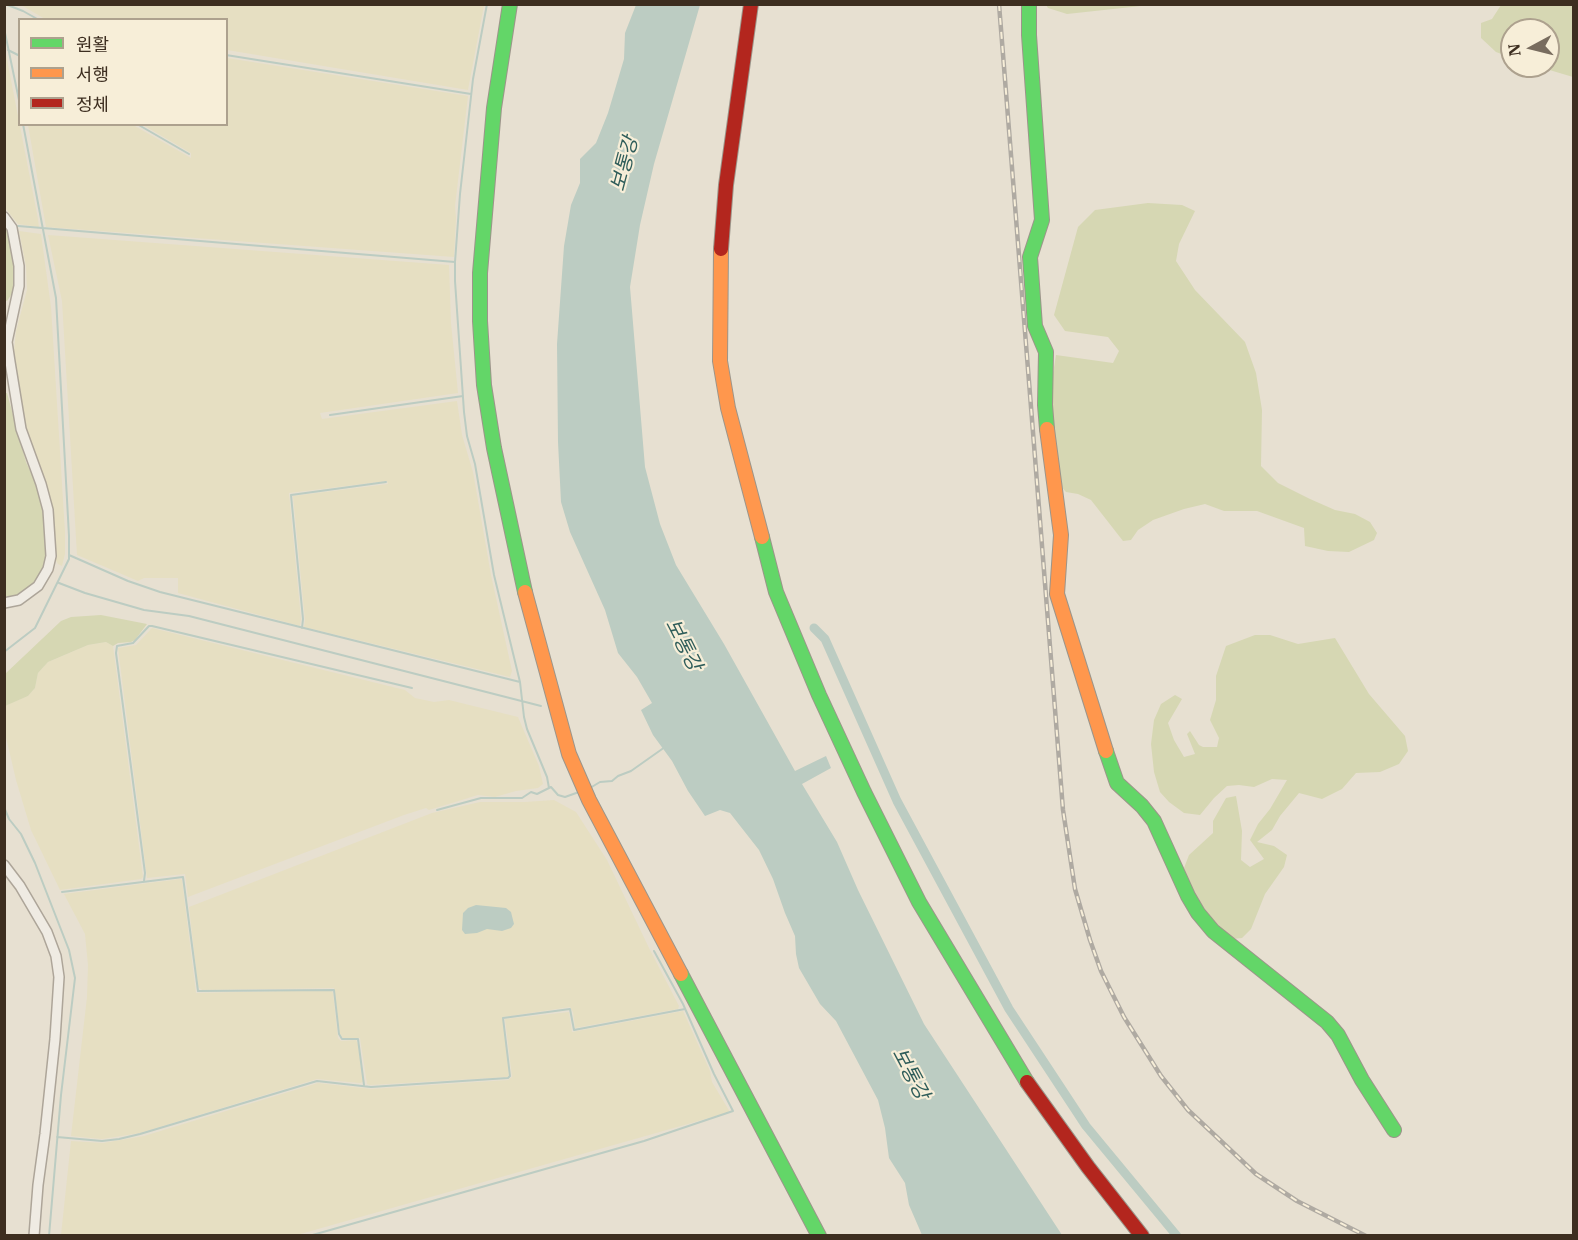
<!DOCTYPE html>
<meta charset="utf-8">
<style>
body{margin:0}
#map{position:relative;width:1578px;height:1240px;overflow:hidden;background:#e7e0d1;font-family:"IBM Plex Serif","Noto Sans KR",serif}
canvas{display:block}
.frame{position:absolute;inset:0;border:6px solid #3d2e20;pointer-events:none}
.legend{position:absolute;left:18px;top:18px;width:210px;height:108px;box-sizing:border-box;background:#f7eed8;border:2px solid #ada18e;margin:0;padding:8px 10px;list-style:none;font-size:18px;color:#3d2e20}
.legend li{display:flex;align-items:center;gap:12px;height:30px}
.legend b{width:30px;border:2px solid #ada18e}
.north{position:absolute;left:1500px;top:18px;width:60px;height:60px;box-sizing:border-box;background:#f7eed8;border:2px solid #ada18e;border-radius:50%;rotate:263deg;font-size:16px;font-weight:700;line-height:24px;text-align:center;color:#3d2e20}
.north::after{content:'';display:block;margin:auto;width:21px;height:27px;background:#786c5e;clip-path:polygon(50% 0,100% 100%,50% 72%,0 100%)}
</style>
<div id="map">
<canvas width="1578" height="1240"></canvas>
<div class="frame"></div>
<ul class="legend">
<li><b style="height:8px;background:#63d668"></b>원활</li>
<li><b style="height:8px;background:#ff974d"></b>서행</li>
<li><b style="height:8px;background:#b3261e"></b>정체</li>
</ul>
<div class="north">N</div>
</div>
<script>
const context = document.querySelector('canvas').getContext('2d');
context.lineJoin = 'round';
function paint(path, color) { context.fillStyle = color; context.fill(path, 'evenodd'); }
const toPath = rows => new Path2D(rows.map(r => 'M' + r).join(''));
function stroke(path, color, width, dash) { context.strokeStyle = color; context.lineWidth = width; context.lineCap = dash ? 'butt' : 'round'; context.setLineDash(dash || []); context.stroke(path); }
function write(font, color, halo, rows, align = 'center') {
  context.font = font + ' "IBM Plex Serif","Noto Sans KR",serif'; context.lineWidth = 4.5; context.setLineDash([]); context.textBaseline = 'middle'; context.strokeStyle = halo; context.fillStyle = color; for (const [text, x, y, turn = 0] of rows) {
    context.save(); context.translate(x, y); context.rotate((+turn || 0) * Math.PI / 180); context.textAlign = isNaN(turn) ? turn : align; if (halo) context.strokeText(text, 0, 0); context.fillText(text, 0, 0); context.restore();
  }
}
paint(toPath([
 [21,5,484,4,484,5,468,90,227,50,226,20,45,19],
 [4,44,38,219,39,227,18,224,5,208],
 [227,58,468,96,455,206,456,218,454,257,46,227,28,125,133,125,191,158,191,153,143,125,226,124],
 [19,231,41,234,51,307,65,532,65,554,62,566,58,564,55,559,55,532,49,495,25,424,14,351,16,331,27,290,26,266],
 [48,235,449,265,451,323,458,393,320,413,322,419,457,401,462,435,473,472,491,575,512,671,510,677,304,627,305,620,293,496,388,484,387,481,289,493,301,619,300,626,178,593,178,578,144,578,138,581,77,555,62,301],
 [152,628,405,690,415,698,434,702,449,700,518,717,539,766,543,784,538,788,516,791,495,797,478,795,429,810,426,808,404,815,188,897,185,874,147,878,118,648,136,645],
 [106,642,113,646,143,877,141,879,60,890,31,830,16,780,5,733,4,706,28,696,35,688,38,673,48,662,88,645],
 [554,800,576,812,607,860,649,948,679,1006,678,1009,575,1028,573,1012,570,1007,503,1017,509,1076,507,1077,370,1085,367,1084,360,1038,343,1038,340,1034,334,988,202,990,198,987,189,907,432,813,480,802,525,802],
 [180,879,182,880,196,993,331,990,333,993,338,1038,341,1041,356,1040,358,1044,363,1082,360,1083,317,1079,140,1133,102,1139,71,1136,87,997,88,965,85,934,64,894],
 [683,1011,710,1071,712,1082,730,1112,297,1235,61,1235,71,1141,103,1143,144,1136,318,1083,371,1089,508,1080,512,1077,505,1019,569,1012,572,1032]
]), '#e6dfc2');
paint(toPath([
 [1046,5,1150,5,1067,14,1048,8],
 [1501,5,1573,5,1573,77,1536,66,1548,66,1548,30,1512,30,1512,58,1496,52,1481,38,1481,23,1492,19],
 [1148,203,1182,205,1195,211,1179,244,1176,261,1195,290,1245,342,1256,373,1262,410,1261,466,1278,483,1310,499,1335,510,1355,514,1370,522,1377,533,1374,540,1349,552,1328,551,1305,546,1304,528,1257,511,1224,511,1205,504,1184,509,1153,520,1138,530,1131,540,1123,541,1091,500,1078,494,1066,492,1058,483,1049,399,1056,355,1113,363,1119,351,1108,337,1065,331,1054,315,1078,227,1095,210],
 [4,222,12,240,16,272,16,284,13,292,7,301,4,300],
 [4,393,7,393,26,462,41,494,47,532,47,554,41,573,32,588,18,597,5,596],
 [101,615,147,624,135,640,131,642,118,643,113,646,106,642,88,645,48,662,38,673,35,688,28,696,5,706,5,674,61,621,71,617],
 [1255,635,1270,635,1298,644,1335,638,1369,694,1405,736,1408,751,1399,764,1380,772,1356,773,1342,789,1322,799,1299,793,1280,816,1272,830,1257,842,1274,846,1287,855,1284,867,1265,894,1251,929,1242,938,1232,939,1220,930,1191,890,1184,868,1189,855,1213,833,1213,821,1226,798,1236,796,1242,831,1241,860,1250,867,1264,859,1250,840,1258,824,1270,809,1287,780,1272,779,1254,787,1239,785,1227,786,1214,798,1200,815,1184,813,1169,802,1160,792,1154,772,1151,744,1154,720,1161,704,1175,695,1182,699,1168,723,1174,740,1184,757,1195,754,1187,734,1190,731,1199,745,1203,747,1217,747,1219,738,1210,720,1216,700,1216,676,1226,646]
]), '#d6d7b3');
paint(toPath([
 [636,5,700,5,654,164,640,225,630,287,645,467,660,524,676,565,724,644,795,771,826,756,831,768,802,784,837,842,858,890,924,1024,1062,1235,922,1235,909,1205,905,1183,889,1158,885,1128,878,1100,836,1021,820,1004,799,968,796,954,795,936,785,913,773,879,759,850,730,813,720,810,705,816,688,791,672,761,653,735,641,710,652,703,637,677,618,653,605,610,570,532,561,502,558,442,557,344,564,246,571,205,580,183,580,159,596,143,608,113,624,59,625,33],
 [476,905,506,908,511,912,514,924,511,928,502,931,487,929,477,933,465,934,462,930,463,913,468,908]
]), '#bcccc2');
stroke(toPath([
 [5,4,23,11,39,20],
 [487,4,473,79,460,194,455,262,455,281,464,412,467,436,475,464,494,575,520,682,524,717,527,729,547,777,549,788],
 [4,28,20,105],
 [8,50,20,56],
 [226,55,471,94],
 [137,124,189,154],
 [18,226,455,262],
 [330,415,463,396],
 [69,555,128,581,160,592,520,682],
 [59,583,85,593,144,610,189,616,541,706],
 [302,628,303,619,291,495,386,482],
 [4,652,35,628,69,559,69,536,56,298,23,124],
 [590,788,600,782,612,781,618,776,631,771,665,747],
 [4,807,9,819,21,834,35,863,69,950,75,978,61,1095,49,1236],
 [437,810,481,798,522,798,531,792,537,794,551,787,558,795,565,797,579,792],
 [144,881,145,873,116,653,117,646,133,643,149,626,152,626,412,688],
 [62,892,183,877,198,991,334,990,339,1034,342,1039,358,1039,364,1085],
 [57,1137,102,1141,119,1139,140,1134,317,1081,371,1087,508,1078,510,1076,503,1018,570,1009,574,1030,685,1009],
 [309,1236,644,1141,733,1111,714,1074,683,1004,654,951]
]), '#bcccc2', 2);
stroke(toPath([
 [814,628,825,639,897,801,1009,1009,1086,1126,1177,1236]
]), '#bcccc2', 9);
const street = toPath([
 [4,217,12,228,19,266,19,286,7,342,10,362,21,429,41,484,48,510,51,556,48,569,38,586,19,600,4,603],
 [4,865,20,886,47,932,56,956,59,977,55,1039,45,1134,38,1185,34,1236]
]);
const fast = toPath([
 [510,4,494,108,480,273,480,321,484,385,494,448,525,592],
 [1029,4,1029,35,1042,220,1030,257,1035,326,1046,352,1045,405,1047,429],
 [762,537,776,592,819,695,864,792,919,902,1027,1082],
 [1106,751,1117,783,1142,806,1154,821,1188,896,1198,913,1213,931,1327,1022,1338,1035,1362,1080,1394,1130],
 [681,974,819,1236]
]);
const slow = toPath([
 [721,249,720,361,728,408,762,537],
 [1047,429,1061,535,1057,594,1106,751],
 [525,592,569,754,589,800,681,974]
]);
const jam = toPath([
 [721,249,726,185,751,4],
 [1027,1082,1088,1167,1142,1236]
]);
stroke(street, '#ada599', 12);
stroke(fast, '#9c958a', 16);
stroke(slow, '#9c958a', 16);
stroke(jam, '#9c958a', 16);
stroke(street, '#efebe3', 9);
stroke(fast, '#63d668', 14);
stroke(slow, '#ff974d', 14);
stroke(jam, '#b3261e', 14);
const rail = toPath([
 [999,4,1063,810,1075,889,1090,940,1101,971,1124,1017,1161,1076,1188,1110,1256,1174,1297,1201,1366,1236]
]);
stroke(rail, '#afaaa2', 4.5);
stroke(rail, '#f7eed8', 2, [7]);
write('italic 20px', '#2f5d5a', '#f7eed8', [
 ["보통강",625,164,-75],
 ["보통강",683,645,63],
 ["보통강",910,1074,62]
]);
</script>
